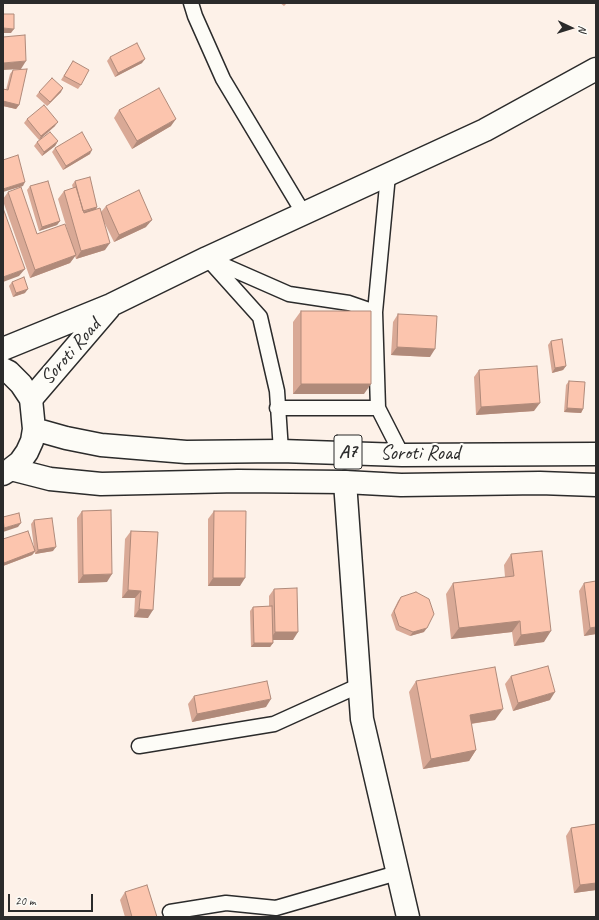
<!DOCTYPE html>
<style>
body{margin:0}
#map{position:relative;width:599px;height:920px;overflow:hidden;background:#fdf1e8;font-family:Caveat,sans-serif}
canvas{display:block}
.frame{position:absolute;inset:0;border:4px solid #2b2b2b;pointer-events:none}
.north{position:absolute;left:551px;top:8px;width:40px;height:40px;-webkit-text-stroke:3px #fdfcf7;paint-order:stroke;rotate:94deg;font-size:11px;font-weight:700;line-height:16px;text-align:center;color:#2b2b2b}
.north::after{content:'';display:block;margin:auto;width:14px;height:18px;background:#2b2b2b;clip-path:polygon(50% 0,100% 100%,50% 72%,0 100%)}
.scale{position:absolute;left:8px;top:894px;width:85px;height:18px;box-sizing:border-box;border:2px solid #2b2b2b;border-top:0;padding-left:5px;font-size:12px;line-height:14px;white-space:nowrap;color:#2b2b2b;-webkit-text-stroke:3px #fdfcf7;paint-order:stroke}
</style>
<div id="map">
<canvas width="599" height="920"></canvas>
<div class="frame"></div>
<div class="north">N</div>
<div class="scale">20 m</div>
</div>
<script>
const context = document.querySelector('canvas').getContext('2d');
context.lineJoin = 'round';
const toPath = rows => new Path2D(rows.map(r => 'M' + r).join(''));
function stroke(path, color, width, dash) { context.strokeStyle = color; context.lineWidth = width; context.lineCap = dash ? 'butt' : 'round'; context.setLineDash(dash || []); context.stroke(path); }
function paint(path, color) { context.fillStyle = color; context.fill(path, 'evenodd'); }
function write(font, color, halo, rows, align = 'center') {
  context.font = font + ' Caveat,sans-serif'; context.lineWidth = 4; context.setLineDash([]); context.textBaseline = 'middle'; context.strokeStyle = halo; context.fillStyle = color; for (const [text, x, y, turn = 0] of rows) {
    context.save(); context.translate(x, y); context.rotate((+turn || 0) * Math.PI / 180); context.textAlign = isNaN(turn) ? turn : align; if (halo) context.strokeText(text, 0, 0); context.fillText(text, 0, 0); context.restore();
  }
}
const service = toPath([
 [191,3,195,16,223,79,304,214],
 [375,312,388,175],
 [277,408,378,408],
 [281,451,277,391,260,317,207,258,289,294,349,303,375,312,378,408,402,455],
 [139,746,274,724,358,686],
 [170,912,226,903,276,908,397,873]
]);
const minor = toPath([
 [345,482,362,719,408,917]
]);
const tertiary = toPath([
 [3,349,111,305,207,258,485,130,596,69],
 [31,399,109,308]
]);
const primary = toPath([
 [3,369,9,372,21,384,31,399,34,429,32,441,27,452,20,462,11,469,3,474],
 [34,429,66,438,101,445,186,452,281,451,402,455,596,454],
 [11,469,50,479,101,484,238,481,345,482,401,485,540,483,596,485]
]);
stroke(service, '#2b2b2b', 17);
stroke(minor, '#2b2b2b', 25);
stroke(tertiary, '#2b2b2b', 25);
stroke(primary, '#2b2b2b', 25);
stroke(service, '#fdfcf7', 14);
stroke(minor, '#fdfcf7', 22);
stroke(tertiary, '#fdfcf7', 22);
stroke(primary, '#fdfcf7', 22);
paint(toPath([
 [280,3,287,3,284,6],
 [110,57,142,63,115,77,107,61],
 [73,61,81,85,78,89,61,80],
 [13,70,19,105,16,109,3,106,3,89,6,90,10,74],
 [39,92,61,92,47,106,36,96],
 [119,110,171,126,132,149,114,118],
 [27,119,55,126,39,140,24,123],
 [58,141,55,146,42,156,34,146,37,142],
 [55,148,90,154,63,170,52,152],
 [75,181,97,207,96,210,101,212,106,206,146,227,114,242,103,220,105,250,76,259,75,256,70,263,30,278,3,201,3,199,8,192,37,234,71,242,58,199,64,191,73,188,72,185],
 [30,186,60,221,57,225,39,231,27,190],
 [12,282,25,293,13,297,9,286],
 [301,311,364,394,293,394,293,322],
 [398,314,430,357,391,355,393,322],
 [551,341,566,366,563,370,552,373,548,345],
 [479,370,534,411,476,415,474,377],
 [569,381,583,409,581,413,564,412,566,385],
 [82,511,107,582,78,583,77,518],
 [214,511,240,586,208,586,208,519],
 [34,520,53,551,35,554,35,552,32,555,3,566,3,539,34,548,31,524],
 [131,531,148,618,134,617,135,598,122,598,125,539],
 [511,554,544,642,514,646,512,632,451,639,446,594,453,583,505,577,504,565],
 [584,583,596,634,584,636,579,591],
 [274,589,293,640,273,640,273,643,270,647,251,647,250,611,253,607,269,606,269,596],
 [401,597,424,632,410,636,396,630,391,615,398,601],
 [511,676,550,700,513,711,505,684],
 [416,681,495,720,471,724,476,750,469,761,423,769,409,692],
 [194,696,266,707,192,722,188,704],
 [596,824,596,890,574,893,566,836,571,828],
 [125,892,157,917,125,917,120,900]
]), '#d9a996');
paint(toPath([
 [3,28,14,29,11,33,3,33],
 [145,59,142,63,115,77,118,73],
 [26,61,21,69,3,70,3,63],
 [63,88,61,92,47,106,50,102],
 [3,101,19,105,16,109,3,106],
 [176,119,171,126,132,149,137,141],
 [58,122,55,126,39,140,41,136],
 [58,141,55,146,42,156,44,152],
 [92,150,90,154,63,170,66,166],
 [25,182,23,186,3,192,3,189],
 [97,207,94,211,80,216,83,212],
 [152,220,146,227,114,242,119,235],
 [60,221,57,225,39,231,42,227],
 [110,243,105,250,76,259,81,251],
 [76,255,70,263,30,278,35,270],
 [25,269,19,276,3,282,3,277],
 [28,289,25,293,13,297,16,293],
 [397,347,435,349,430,357,391,355],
 [566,366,563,370,552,373,555,368],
 [301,384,371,384,364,394,293,394],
 [540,403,534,411,476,415,481,407],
 [567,408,583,409,581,413,564,412],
 [21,523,18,527,3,532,4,528],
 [56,547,53,551,35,554,38,550],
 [35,551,32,555,3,566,3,565,4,563],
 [112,574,107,582,78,583,83,575],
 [213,578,245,578,240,586,208,586],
 [128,590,141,591,135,598,122,598],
 [139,609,153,610,148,618,134,617],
 [520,621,512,632,451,639,459,628],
 [596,627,596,634,584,636,590,628],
 [427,628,424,632,410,636,413,632],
 [551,631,544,642,514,646,521,635],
 [275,632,298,632,293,640,270,640],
 [254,643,273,643,270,647,251,647],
 [555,692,550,700,513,711,518,703],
 [271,699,266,707,192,722,197,714],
 [503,709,495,720,462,725,470,715],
 [476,750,469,761,423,769,431,759],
 [596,883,596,890,574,893,580,885]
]), '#b08a7a');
const building = toPath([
 [3,14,14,14,14,29,3,28,3,14],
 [25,35,26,61,3,63,3,37,25,35],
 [137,43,145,59,118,73,110,57,137,43],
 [73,61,89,70,81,85,64,76,73,61],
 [27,69,19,105,3,101,3,89,8,90,13,70,27,69],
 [52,78,63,88,50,102,39,92,52,78],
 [159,88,176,119,137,141,119,110,159,88],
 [44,105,58,122,41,136,27,119,44,105],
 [50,132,58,141,44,152,37,142,50,132],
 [82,132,92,150,66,166,55,148,82,132],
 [18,155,25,182,3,189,3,160,18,155],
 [90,177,97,207,83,211,75,181,90,177],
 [48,181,60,221,42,227,30,186,48,181],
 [21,187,37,234,65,224,76,255,35,270,8,192,21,187],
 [76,187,84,213,100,208,110,243,81,251,64,191,76,187],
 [139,190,152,220,119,235,106,206,139,190],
 [3,208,25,269,3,277,3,208],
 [24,277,28,289,16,293,12,282,24,277],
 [301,311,371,311,371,384,301,384,301,311],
 [398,314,437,316,435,349,397,347,398,314],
 [562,339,566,366,555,368,551,341,562,339],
 [537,366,540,403,481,407,479,370,537,366],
 [569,381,585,382,583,409,567,408,569,381],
 [111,510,112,574,83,575,82,511,111,510],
 [214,511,246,511,245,578,213,578,214,511],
 [19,513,21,523,4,528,3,517,19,513],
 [52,518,56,547,38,550,34,520,52,518],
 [28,531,35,551,4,563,3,559,3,539,28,531],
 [131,531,158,532,153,610,139,609,141,591,128,590,131,531],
 [542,551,551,631,521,635,520,621,459,628,453,583,514,576,511,554,542,551],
 [596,581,596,627,590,628,584,583,596,581],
 [297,588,298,632,275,632,274,589,297,588],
 [416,592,429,599,434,614,427,628,413,632,399,626,394,611,401,597,416,592],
 [272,606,273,643,254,643,253,607,272,606],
 [548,666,555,692,518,703,511,676,548,666],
 [495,667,503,709,470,715,476,750,431,759,416,681,495,667],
 [267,681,271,699,197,714,194,696,267,681],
 [596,824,596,883,580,885,571,828,596,824],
 [147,885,157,917,132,917,125,892,147,885]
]);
paint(building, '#fcc5ae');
stroke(building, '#b08a7a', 1);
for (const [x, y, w] of [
 [348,452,28]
]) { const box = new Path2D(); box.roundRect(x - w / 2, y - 17, w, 34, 3); context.fillStyle = '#fdfcf7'; context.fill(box); stroke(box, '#2b2b2b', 1); }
write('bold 19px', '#2b2b2b', null, [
 ["A7",348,452]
]);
write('20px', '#2b2b2b', '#fdfcf7', [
 ["Soroti Road",71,352,-49],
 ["Soroti Road",420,454]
]);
</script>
